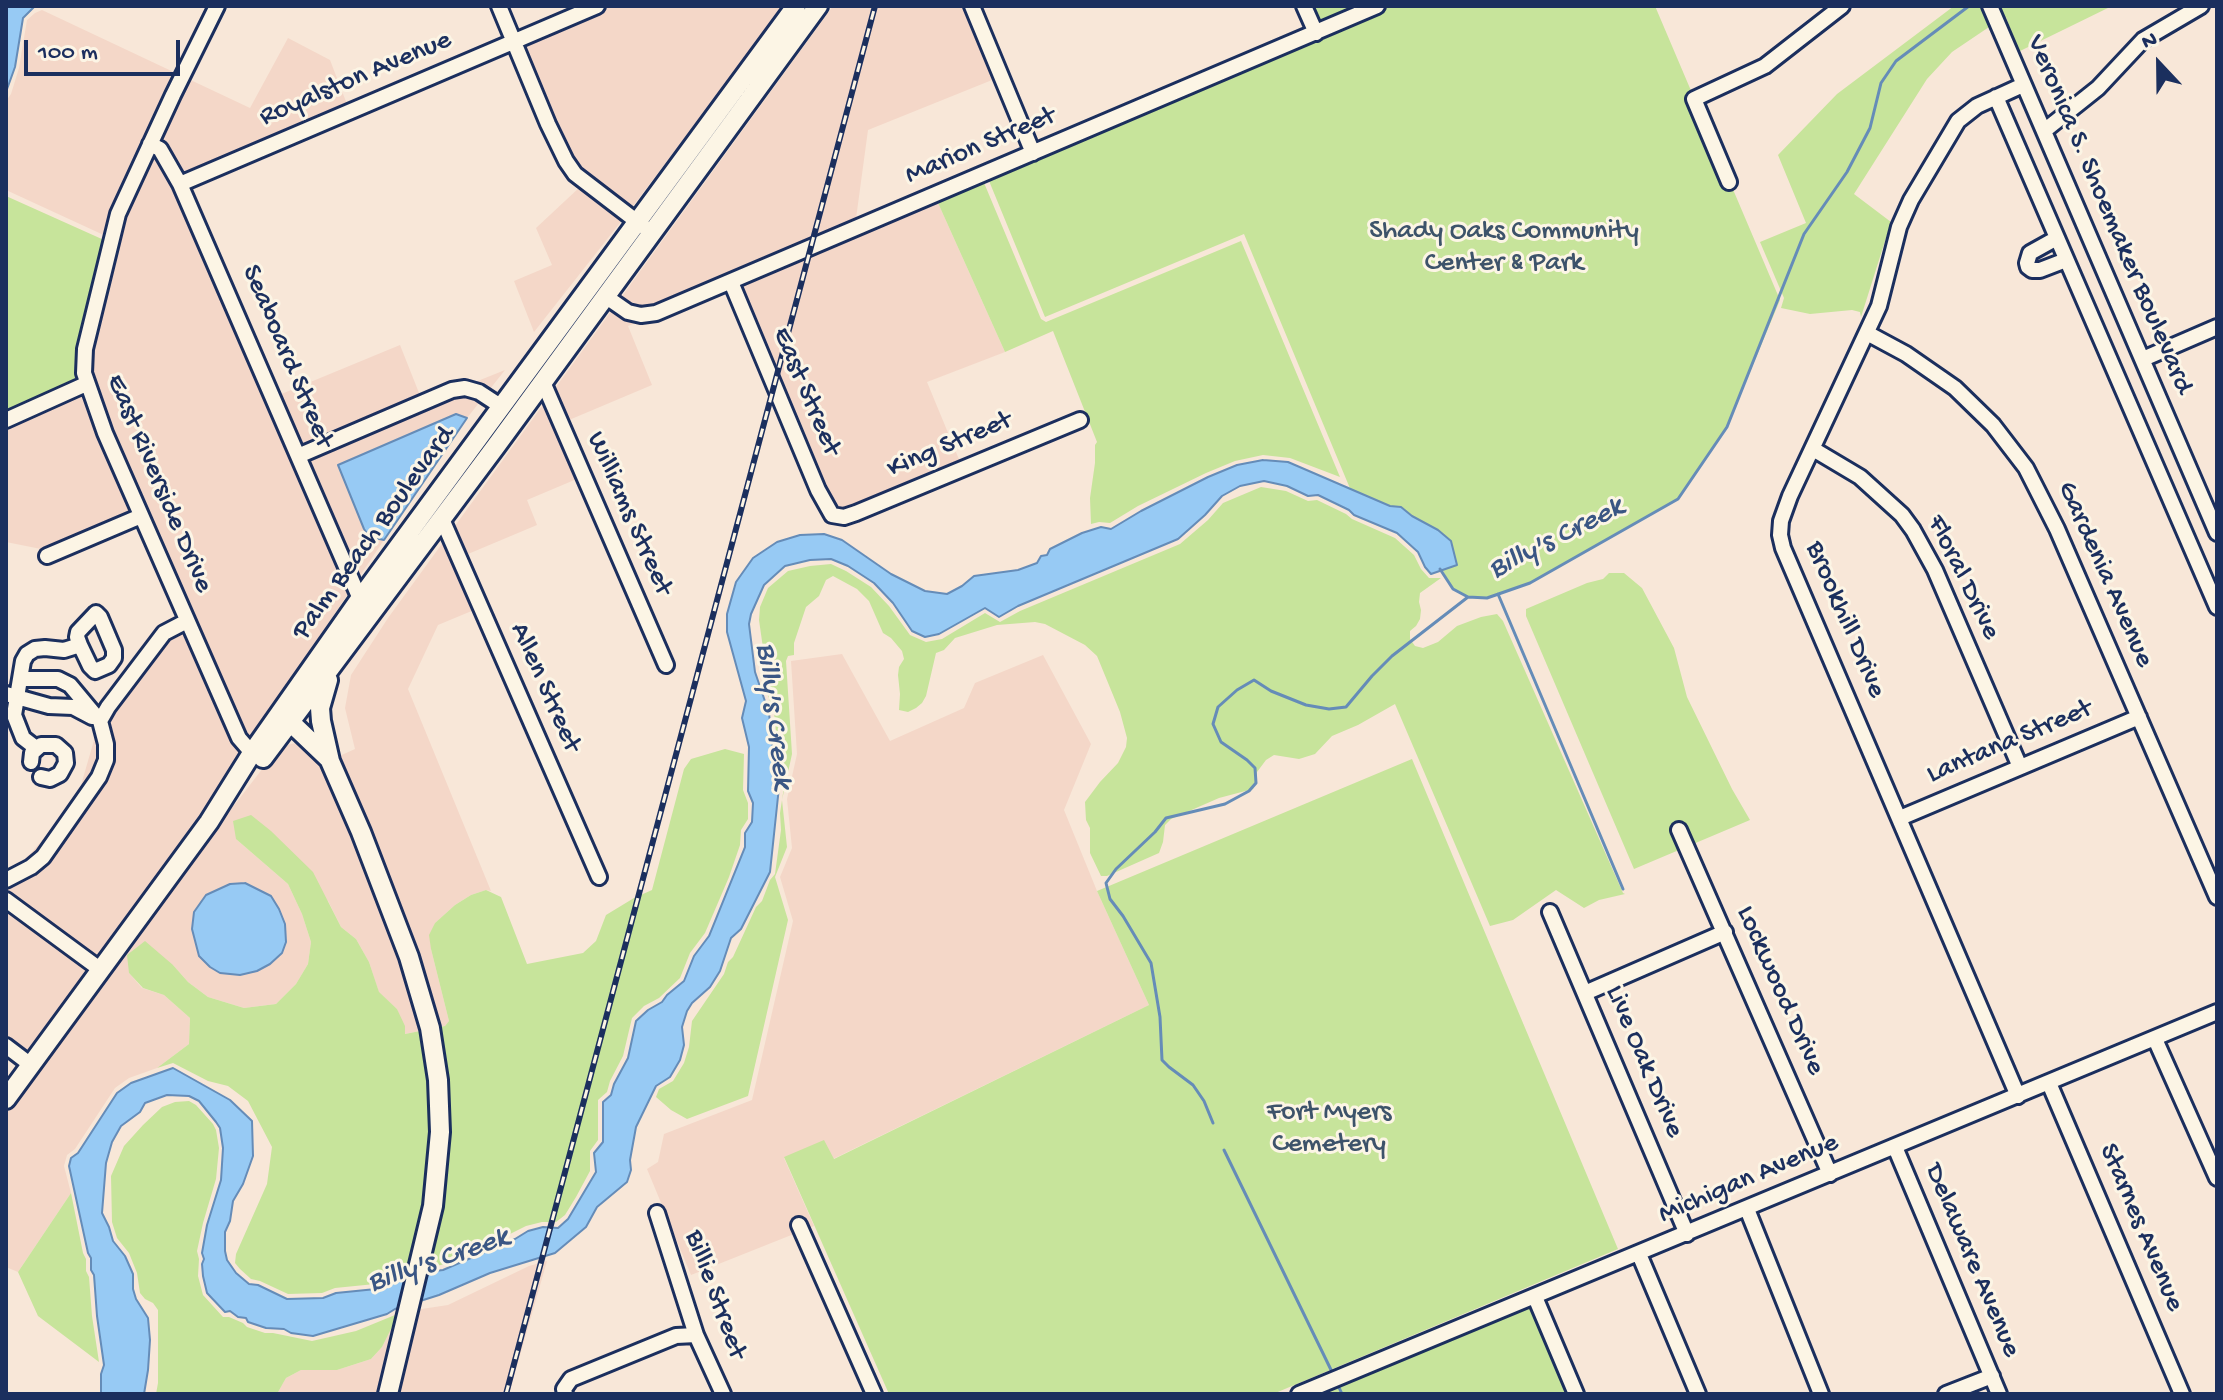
<!DOCTYPE html>
<style>
body{margin:0}
#map{position:relative;width:2223px;height:1400px;overflow:hidden;background:#f8e7d8;font-family:"Gochi Hand",sans-serif}
canvas{display:block}
.frame{position:absolute;inset:0;border:8px solid #1b2f5e;pointer-events:none}
.north{position:absolute;left:2119px;top:24px;width:80px;height:80px;-webkit-text-stroke:6px #fcf5e5;paint-order:stroke;rotate:338deg;font-size:22px;font-weight:700;line-height:32px;text-align:center;color:#1b2f5e}
.north::after{content:'';display:block;margin:auto;width:28px;height:36px;background:#1b2f5e;clip-path:polygon(50% 0,100% 100%,50% 72%,0 100%)}
.scale{position:absolute;left:24px;top:40px;width:156px;height:36px;box-sizing:border-box;border:4px solid #1b2f5e;border-top:0;padding-left:10px;font-size:24px;line-height:28px;white-space:nowrap;color:#1b2f5e;-webkit-text-stroke:6px #fcf5e5;paint-order:stroke}
</style>
<div id="map">
<canvas width="2223" height="1400"></canvas>
<div class="frame"></div>
<div class="north">N</div>
<div class="scale">100 m</div>
</div>
<script>
const context = document.querySelector('canvas').getContext('2d');
context.lineJoin = 'round';
function paint(path, color) { context.fillStyle = color; context.fill(path, 'evenodd'); }
const toPath = rows => new Path2D(rows.map(r => 'M' + r).join(''));
function stroke(path, color, width, dash) { context.strokeStyle = color; context.lineWidth = width; context.lineCap = dash ? 'butt' : 'round'; context.setLineDash(dash || []); context.stroke(path); }
function write(font, color, halo, rows, align = 'center') {
  context.font = font + ' "Gochi Hand",sans-serif'; context.lineWidth = 6; context.setLineDash([]); context.textBaseline = 'middle'; context.strokeStyle = halo; context.fillStyle = color; for (const [text, x, y, turn = 0] of rows) {
    context.save(); context.translate(x, y); context.rotate((+turn || 0) * Math.PI / 180); context.textAlign = isNaN(turn) ? turn : align; if (halo) context.strokeText(text, 0, 0); context.fillText(text, 0, 0); context.restore();
  }
}
paint(toPath([
 [605,6,784,6,630,210,583,173,571,158,521,42],
 [833,6,986,6,981,9,1007,74,868,130,855,226,934,194,1005,352,927,382,963,469,836,521,737,282,628,326,652,385,569,420,591,473,527,500,537,525,468,554,486,605,438,625,408,689,491,891,486,890,471,895,455,905,435,923,431,949,449,1021,445,1026,435,1028,335,758,355,749,345,708,351,675,388,618],
 [42,10,250,108,288,38,330,60,350,112,188,179,279,395,400,345,423,403,505,370,467,418,456,414,370,537,384,540,264,719,262,730,219,795,28,1060,6,1041,6,877,32,852,77,799,103,709,187,615,134,511,41,549,6,542,6,421,75,389,82,372,108,237,6,190,6,101,11,94,19,68,27,20,35,13],
 [581,186,623,219,534,332,514,281,552,265,536,228],
 [842,654,890,741,964,708,975,683,1043,655,1091,744,1064,810,1097,891,1149,1005,833,1159,784,1158,814,1226,691,1275,647,1169,658,1162,664,1134,752,1100,793,921,780,877,792,848,787,799,797,754,791,661],
 [304,741,323,761,375,886,425,1030,405,1034,397,1009,379,993,369,962,356,939,341,927,328,901,236,839,288,884,302,914,311,942,308,964,296,984,276,1004,244,1008,208,997,188,982,173,965,129,973,142,988,164,995,190,1018,189,1044,157,1068,129,1078,115,1088,75,1149,67,1155,64,1166,71,1193,18,1272,6,1267,6,1110,216,822,236,803,283,742,287,745],
 [547,1261,509,1394,394,1394,415,1310,448,1305,529,1266],
 [402,1313,382,1394,277,1394,286,1378,301,1370,337,1370,371,1359,382,1347,393,1325,395,1315]
]), '#f4d7c8');
paint(toPath([
 [1311,6,1359,6,1319,23],
 [1388,6,1655,6,1780,300,1727,427,1678,499,1530,583,1487,598,1468,597,1453,589,1437,560,1426,545,1359,510,1244,234,1045,317,987,176],
 [1954,6,1984,6,1992,25,1952,52,1927,79,1854,194,1891,222,1861,317,1860,312,1852,310,1810,314,1781,308,1784,298,1760,242,1806,223,1778,155,1837,94],
 [1996,6,2112,6,2018,52,2006,17,2001,19],
 [982,178,1041,319,1046,322,1241,241,1340,477,1290,458,1263,455,1235,461,1206,473,1138,506,1110,523,1099,522,1091,524,1090,498,1095,463,1095,445,1097,442,1053,331,1005,352,934,194],
 [6,196,104,240,79,347,78,370,73,384,6,416],
 [1261,487,1286,491,1308,501,1317,500,1346,514,1352,519,1395,538,1414,555,1421,569,1429,578,1441,578,1420,593,1419,602,1421,610,1420,619,1416,626,1410,631,1410,639,1415,646,1423,648,1438,642,1457,626,1481,617,1497,614,1503,621,1623,893,1625,894,1599,900,1584,908,1556,890,1513,920,1490,926,1395,704,1358,725,1332,736,1315,754,1299,759,1274,755,1266,760,1257,772,1257,782,1253,789,1219,798,1171,819,1165,825,1163,842,1159,853,1107,876,1101,876,1090,853,1090,828,1086,820,1085,802,1100,782,1118,763,1126,747,1127,738,1120,712,1097,656,1085,645,1045,624,1035,622,997,625,955,638,944,650,936,653,926,696,922,703,916,708,908,712,899,710,900,694,898,675,899,667,904,659,902,651,891,638,883,633,869,601,857,589,833,576,826,580,819,596,806,607,794,643,794,655,788,656,786,661,792,754,782,800,787,847,775,877,788,920,748,1096,687,1119,671,1110,656,1097,659,1089,673,1081,684,1063,689,1047,692,1021,724,974,728,962,733,957,756,907,762,901,770,880,775,874,781,830,780,813,784,787,781,779,774,712,767,693,770,680,765,662,759,620,760,607,768,588,788,571,810,566,831,564,846,571,871,587,889,606,910,635,926,642,942,639,985,613,1000,622,1020,611,1180,544,1208,520,1223,503],
 [1609,573,1624,573,1642,588,1674,648,1687,697,1732,789,1750,820,1634,869,1526,616,1526,609,1587,583,1603,579],
 [725,749,744,754,743,790,748,803,748,819,741,830,740,845,729,877,705,933,690,953,680,978,659,998,644,1006,632,1018,623,1056,610,1081,607,1092,598,1100,598,1140,590,1151,590,1171,576,1197,565,1215,556,1222,542,1222,526,1226,470,1254,441,1265,425,1268,435,1028,445,1026,449,1021,431,949,429,935,435,923,455,905,471,895,486,890,501,897,527,964,583,953,596,941,606,915,634,898,652,890,684,769,691,759],
 [1412,759,1618,1249,1273,1394,889,1394,784,1157,824,1140,834,1159,1149,1005,1097,891],
 [251,815,271,831,313,872,341,927,356,939,369,962,379,992,397,1009,405,1026,405,1034,425,1030,429,1056,433,1162,413,1270,383,1279,375,1284,335,1288,322,1293,288,1294,260,1281,251,1279,240,1269,235,1263,236,1254,267,1184,272,1147,248,1101,228,1086,208,1081,173,1063,157,1068,189,1044,190,1018,164,995,143,988,129,973,127,955,145,941,173,965,188,982,208,997,244,1008,276,1004,296,984,308,964,311,942,302,914,288,884,236,839,233,821],
 [189,1101,196,1105,213,1124,216,1130,219,1148,216,1179,203,1223,197,1251,199,1259,198,1276,203,1295,223,1317,229,1317,243,1323,247,1327,265,1333,273,1333,312,1341,356,1331,395,1315,393,1325,382,1347,371,1359,337,1370,301,1370,286,1378,277,1394,156,1394,158,1383,158,1310,153,1303,145,1299,140,1293,137,1273,129,1253,117,1238,112,1222,111,1176,124,1146,143,1125,162,1107,175,1102],
 [71,1193,83,1253,86,1259,86,1271,89,1277,92,1316,99,1362,38,1316,18,1272],
 [1533,1303,1570,1394,1315,1394]
]), '#c7e49b');
const water = toPath([
 [6,6,35,6,23,18,15,67,6,92,6,6],
 [456,414,467,418,384,540,370,537,364,529,338,465,456,414],
 [1263,460,1288,462,1390,506,1401,507,1412,516,1438,530,1451,541,1457,565,1431,574,1425,567,1418,552,1397,533,1354,515,1349,510,1318,495,1308,496,1287,486,1264,481,1240,486,1222,496,1205,515,1178,539,1018,606,999,617,985,608,939,634,925,637,912,631,893,603,874,583,848,566,831,559,810,560,785,566,764,585,751,614,749,624,755,672,769,713,776,780,779,787,770,872,741,929,731,938,720,971,710,987,692,1003,687,1011,682,1027,684,1045,680,1060,670,1077,656,1086,636,1127,630,1160,631,1170,627,1182,597,1207,586,1227,555,1253,490,1273,439,1295,395,1309,387,1314,313,1336,291,1333,284,1329,266,1328,248,1322,246,1318,238,1317,230,1311,225,1312,207,1293,203,1276,202,1264,204,1259,202,1253,207,1225,221,1180,223,1148,220,1128,216,1122,199,1101,189,1096,167,1095,145,1103,140,1112,121,1126,112,1142,106,1163,102,1213,109,1227,113,1241,125,1256,133,1274,133,1289,136,1299,148,1318,150,1340,148,1370,144,1394,101,1394,101,1374,104,1365,97,1316,94,1275,91,1270,91,1258,88,1253,69,1166,71,1158,78,1153,117,1093,131,1083,173,1068,230,1100,252,1121,253,1156,243,1184,233,1201,230,1221,225,1232,225,1251,227,1260,236,1273,249,1284,258,1285,287,1299,323,1298,336,1293,376,1289,384,1284,405,1279,420,1273,443,1270,515,1239,528,1231,543,1227,558,1228,568,1219,596,1172,594,1153,603,1142,603,1102,611,1095,614,1084,628,1058,636,1021,648,1010,662,1002,667,995,684,981,694,956,709,936,745,847,745,833,752,822,753,803,748,791,749,747,742,718,746,701,727,632,727,614,736,582,753,558,777,542,800,535,824,534,842,540,891,574,925,591,947,594,962,586,974,576,1018,570,1037,563,1041,556,1047,555,1050,549,1082,533,1101,527,1111,529,1141,511,1208,477,1237,465,1263,460],
 [245,883,271,896,279,909,285,924,286,942,282,953,270,964,257,971,240,975,220,973,210,967,199,956,192,929,194,912,206,895,230,884,245,883]
]);
paint(water, '#97caf4');
stroke(water, '#658cb8', 2);
stroke(toPath([
 [1440,569,1453,589,1468,597,1487,598,1530,583,1678,499,1727,427,1804,234,1847,172,1870,128,1881,83,1896,61,1969,6],
 [1498,594,1623,889],
 [1213,1123,1204,1101,1193,1085,1169,1067,1162,1060,1160,1017,1151,963,1123,916,1110,899,1106,883,1116,869,1155,832,1166,818,1225,804,1249,791,1256,783,1255,768,1247,760,1221,742,1213,724,1218,707,1237,690,1254,680,1271,691,1306,705,1329,709,1346,707,1372,676,1392,656,1468,597],
 [1224,1150,1334,1376],
 [1337,1383,1342,1394]
]), '#658cb8', 3);
const minor = toPath([
 [217,6,173,95,118,214,85,349,84,373,105,433,239,738,252,753],
 [499,6,548,124,566,161,575,174,644,227],
 [972,6,1033,153],
 [1304,6,1316,33],
 [1990,6,2217,533],
 [1996,97,2217,607],
 [2044,131,2098,88,2143,40,2201,6],
 [150,144,160,149,180,184,360,599],
 [1729,182,1694,99,1765,66,1842,6],
 [180,184,597,6],
 [2057,238,2030,253,2027,263,2028,267,2032,270,2040,270,2066,260],
 [731,282,818,490,832,515,844,517,856,513,1080,420],
 [605,296,628,312,641,315,656,313,1377,6],
 [1867,333,1906,354,1955,388,1993,425,2026,468,2057,529,2217,897],
 [2143,359,2217,327],
 [543,382,666,665],
 [6,420,86,384],
 [1813,449,1860,477,1902,515,1913,530,1935,570,2020,767],
 [298,456,452,390,465,388,479,392,502,407],
 [442,519,599,877],
 [47,556,141,516],
 [6,694,49,706,73,707,92,717],
 [100,721,108,707,164,633,187,621],
 [36,748,23,738,14,715,23,661,27,654,35,649,45,648,64,650,80,645,90,666,95,671,109,665,114,658,114,650,100,617,96,613,78,632,77,637,80,645],
 [31,762,32,753,41,745,56,745,65,753,66,763,60,774,50,779,41,777],
 [1900,818,2139,717],
 [1679,830,1830,1174],
 [6,880,31,867,43,857,99,777,106,760,106,744,100,721,70,685,58,679,20,679],
 [6,900,101,970],
 [1550,912,1687,1234],
 [1585,993,1725,932],
 [2155,1039,2217,1178],
 [6,1046,31,1065],
 [2049,1083,2182,1394],
 [2018,1096,1783,548,1780,535,1781,521,1790,496,1879,306,1899,227,1911,200,1958,121,1977,106,2023,85],
 [1895,1147,1999,1394],
 [1747,1209,1821,1394],
 [657,1213,696,1335,723,1394],
 [799,1225,874,1394],
 [1639,1254,1698,1394],
 [1535,1297,1576,1394],
 [565,1394,564,1389,571,1379,676,1336,696,1335],
 [1299,1394,2217,1012],
 [1946,1394,1992,1376]
]);
const major = toPath([
 [328,680,320,708,321,721,330,761,361,832,409,957,430,1028,438,1080,440,1132,433,1206,388,1394],
 [284,716,329,759],
 [263,758,496,446,818,6],
 [6,1099,209,822,252,753,360,599,796,6]
]);
stroke(minor, '#1b2f5e', 20);
stroke(major, '#1b2f5e', 24);
stroke(minor, '#fcf5e5', 14);
stroke(major, '#fcf5e5', 18);
const rail = toPath([
 [506,1394,875,6]
]);
stroke(rail, '#1b2f5e', 6);
stroke(rail, '#fcf5e5', 3, [9]);
write('28px', '#1b2f5e', '#fcf5e5', [
 ["Royalston Avenue",356,80,-23],
 ["Marion Street",981,147,-23],
 ["Veronica S. Shoemaker Boulevard",2108,215,67],
 ["Seaboard Street",286,357,67],
 ["East Street",805,392,67],
 ["King Street",950,446,-23],
 ["East Riverside Drive",158,484,67],
 ["Williams Street",628,514,66],
 ["Palm Beach Boulevard",375,534,-54],
 ["Gardenia Avenue",2104,575,66],
 ["Floral Drive",1962,578,64],
 ["Brookhill Drive",1844,620,67],
 ["Allen Street",544,688,66],
 ["Lantana Street",2010,743,-23],
 ["Lockwood Drive",1779,991,66],
 ["Live Oak Drive",1643,1062,67],
 ["Michigan Avenue",1749,1180,-23],
 ["Starnes Avenue",2140,1228,67],
 ["Delaware Avenue",1971,1261,67],
 ["Billie Street",714,1295,70]
]);
write('28px', '#3d536a', '#fcf5e5', [
 ["Shady Oaks Community",1504,233],
 ["Center & Park",1504,265],
 ["Fort Myers",1329,1114],
 ["Cemetery",1329,1146]
]);
write('italic 30px', '#3a5684', '#fcf5e5', [
 ["Billy's Creek",1557,540,-27],
 ["Billy's Creek",772,716,83],
 ["Billy's Creek",439,1262,-19]
]);
</script>
